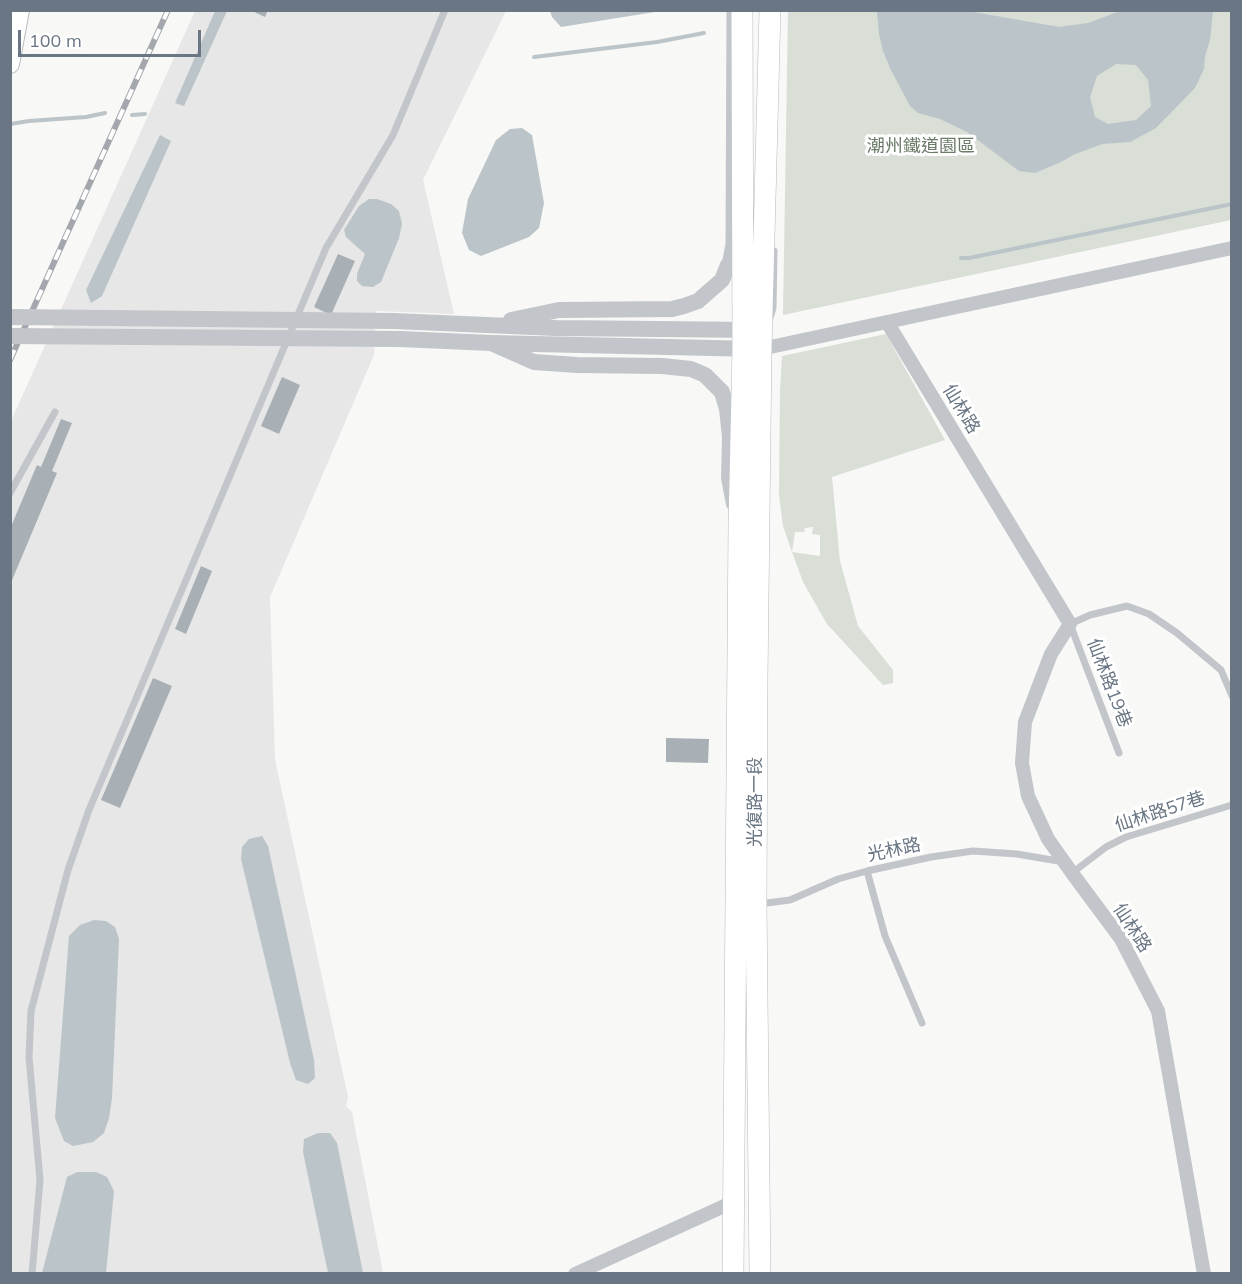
<!DOCTYPE html>
<meta charset="utf-8">
<style>
body{margin:0}
#map{position:relative;width:1242px;height:1284px;overflow:hidden;background:#f8f8f6;font-family:Mulish,sans-serif}
canvas{display:block}
.frame{position:absolute;inset:0;border:12px solid #6a7683;pointer-events:none}
.scale{position:absolute;left:18px;top:30px;width:183px;height:27px;box-sizing:border-box;border:3px solid #6a7683;border-top:0;padding-left:8px;font-size:18px;line-height:21px;white-space:nowrap;color:#6a7683;-webkit-text-stroke:4px #fff;paint-order:stroke}
</style>
<div id="map">
<canvas width="1242" height="1284"></canvas>
<div class="frame"></div>
<div class="scale">100 m</div>
</div>
<script>
const context = document.querySelector('canvas').getContext('2d');
context.lineJoin = 'round';
function paint(path, color) { context.fillStyle = color; context.fill(path, 'evenodd'); }
const toPath = rows => new Path2D(rows.map(r => 'M' + r).join(''));
function stroke(path, color, width, dash) { context.strokeStyle = color; context.lineWidth = width; context.lineCap = dash ? 'butt' : 'round'; context.setLineDash(dash || []); context.stroke(path); }
function write(font, color, halo, rows, align = 'center') {
  context.font = font + ' Mulish,"Noto Sans TC",sans-serif'; context.lineWidth = 6; context.setLineDash([]); context.textBaseline = 'middle'; context.strokeStyle = halo; context.fillStyle = color; for (const [text, x, y, turn = 0] of rows) {
    context.save(); context.translate(x, y); context.rotate((+turn || 0) * Math.PI / 180); context.textAlign = isNaN(turn) ? turn : align; if (halo) context.strokeText(text, 0, 0); context.fillText(text, 0, 0); context.restore();
  }
}
paint(toPath([
 [195,11,506,11,423,180,454,314,376,311,374,355,270,597,275,760,348,1097,346,1106,352,1112,383,1273,11,1274,11,421]
]), '#e6e7e6');
paint(toPath([
 [788,11,1231,11,1231,220,783,315],
 [886,334,945,440,832,477,840,561,858,626,893,670,893,683,883,685,827,624,803,582,792,552,783,526,779,495,780,392,782,356],
 [813,527,812,534,820,535,820,556,792,552,795,532,804,532,805,528]
]), '#d9ded7');
paint(toPath([
 [1213,10,1210,40,1205,56,1204,69,1195,88,1156,128,1130,142,1102,144,1073,155,1061,162,1035,173,1019,171,967,132,940,119,918,113,910,106,891,70,883,51,879,34,877,11,968,11,1059,27,1088,23,1120,11],
 [1116,64,1136,65,1148,80,1151,106,1136,120,1108,124,1095,117,1090,97,1097,76],
 [215,11,227,11,184,106,175,103],
 [550,11,661,11,561,27,552,17],
 [522,128,532,135,544,203,539,228,529,237,481,256,469,250,462,233,468,199,496,140,510,129],
 [160,135,171,141,102,296,91,303,86,290],
 [369,199,377,199,391,204,399,211,402,224,399,238,381,282,373,287,362,286,357,281,357,274,365,254,346,237,344,230,359,206],
 [262,836,268,846,314,1060,315,1078,308,1084,296,1080,290,1063,241,859,242,847,249,839],
 [94,920,106,921,115,927,119,939,112,1098,109,1118,104,1133,93,1142,73,1146,64,1141,55,1118,69,936,80,925],
 [318,1133,330,1133,337,1143,363,1273,328,1273,303,1152,304,1139],
 [77,1172,96,1172,107,1177,114,1191,106,1273,42,1273,67,1177]
]), '#bbc4c8');
stroke(toPath([
 [534,57,657,42,704,33],
 [132,115,145,114],
 [10,124,29,121,86,117,105,113],
 [961,258,969,258,1232,204]
]), '#bbc4c8', 4);
paint(toPath([
 [250,10,268,10,265,17],
 [338,254,355,261,331,315,314,307],
 [282,377,300,385,279,434,261,426],
 [61,419,72,423,52,471,57,473,10,585,10,529,37,465,41,467],
 [201,566,212,571,186,634,175,629],
 [153,678,172,686,120,808,101,800],
 [666,738,709,739,708,763,666,762]
]), '#a9b0b5');
const secondary = toPath([
 [10,64,20,10]
]);
const primary = toPath([
 [733,1274,739,525,743,349,742,10],
 [760,1274,756,904,757,679,761,349,770,10]
]);
stroke(secondary, '#b5b9bd', 20);
stroke(primary, '#b6b9bd', 22);
stroke(toPath([
 [726,260,729,244,730,10],
 [770,318,773,308,774,251],
 [10,493,55,412],
 [1119,753,1070,624,1090,615,1127,606,1149,614,1177,633,1221,670,1232,696],
 [867,871,885,936,922,1023],
 [1072,873,1106,847,1126,837,1232,805],
 [759,904,790,900,838,879,867,871,931,857,973,851,1017,854,1064,862],
 [32,1274,40,1180,29,1057,31,1011,68,870,89,810,326,248,393,135,445,10]
]), '#c2c5c9', 7);
stroke(toPath([
 [887,322,1232,248],
 [761,349,887,322,1070,624,1051,654,1025,722,1022,763,1028,796,1048,839,1072,873,1121,939,1158,1011,1204,1274],
 [575,1274,733,1202]
]), '#c2c5c9', 14);
stroke(toPath([
 [511,320,559,310,672,309,684,306,698,301,722,280,728,265,743,247],
 [394,321,556,328,755,330],
 [400,339,491,343,756,349],
 [491,343,534,362,577,365,662,366,691,369,705,375,722,392,727,409,730,437,729,478,734,504]
]), '#c2c5c9', 16);
stroke(secondary, '#fff', 18);
stroke(primary, '#fff', 21);
const rail = toPath([
 [10,360,168,10]
]);
stroke(rail, '#a4a8ae', 6);
stroke(rail, '#fff', 4, [11]);
stroke(toPath([
 [10,317,394,321],
 [10,336,400,339]
]), '#c2c5c9', 16);
write('18px', '#6b7b68', '#fff', [
 ["潮州鐵道園區",921,147]
]);
write('18px', '#6a7683', '#fff', [
 ["仙林路",961,409,59],
 ["仙林路19巷",1109,683,69],
 ["光復路一段",756,802,-90],
 ["仙林路57巷",1160,812,-18],
 ["光林路",894,850,-12],
 ["仙林路",1132,928,57]
]);
</script>
